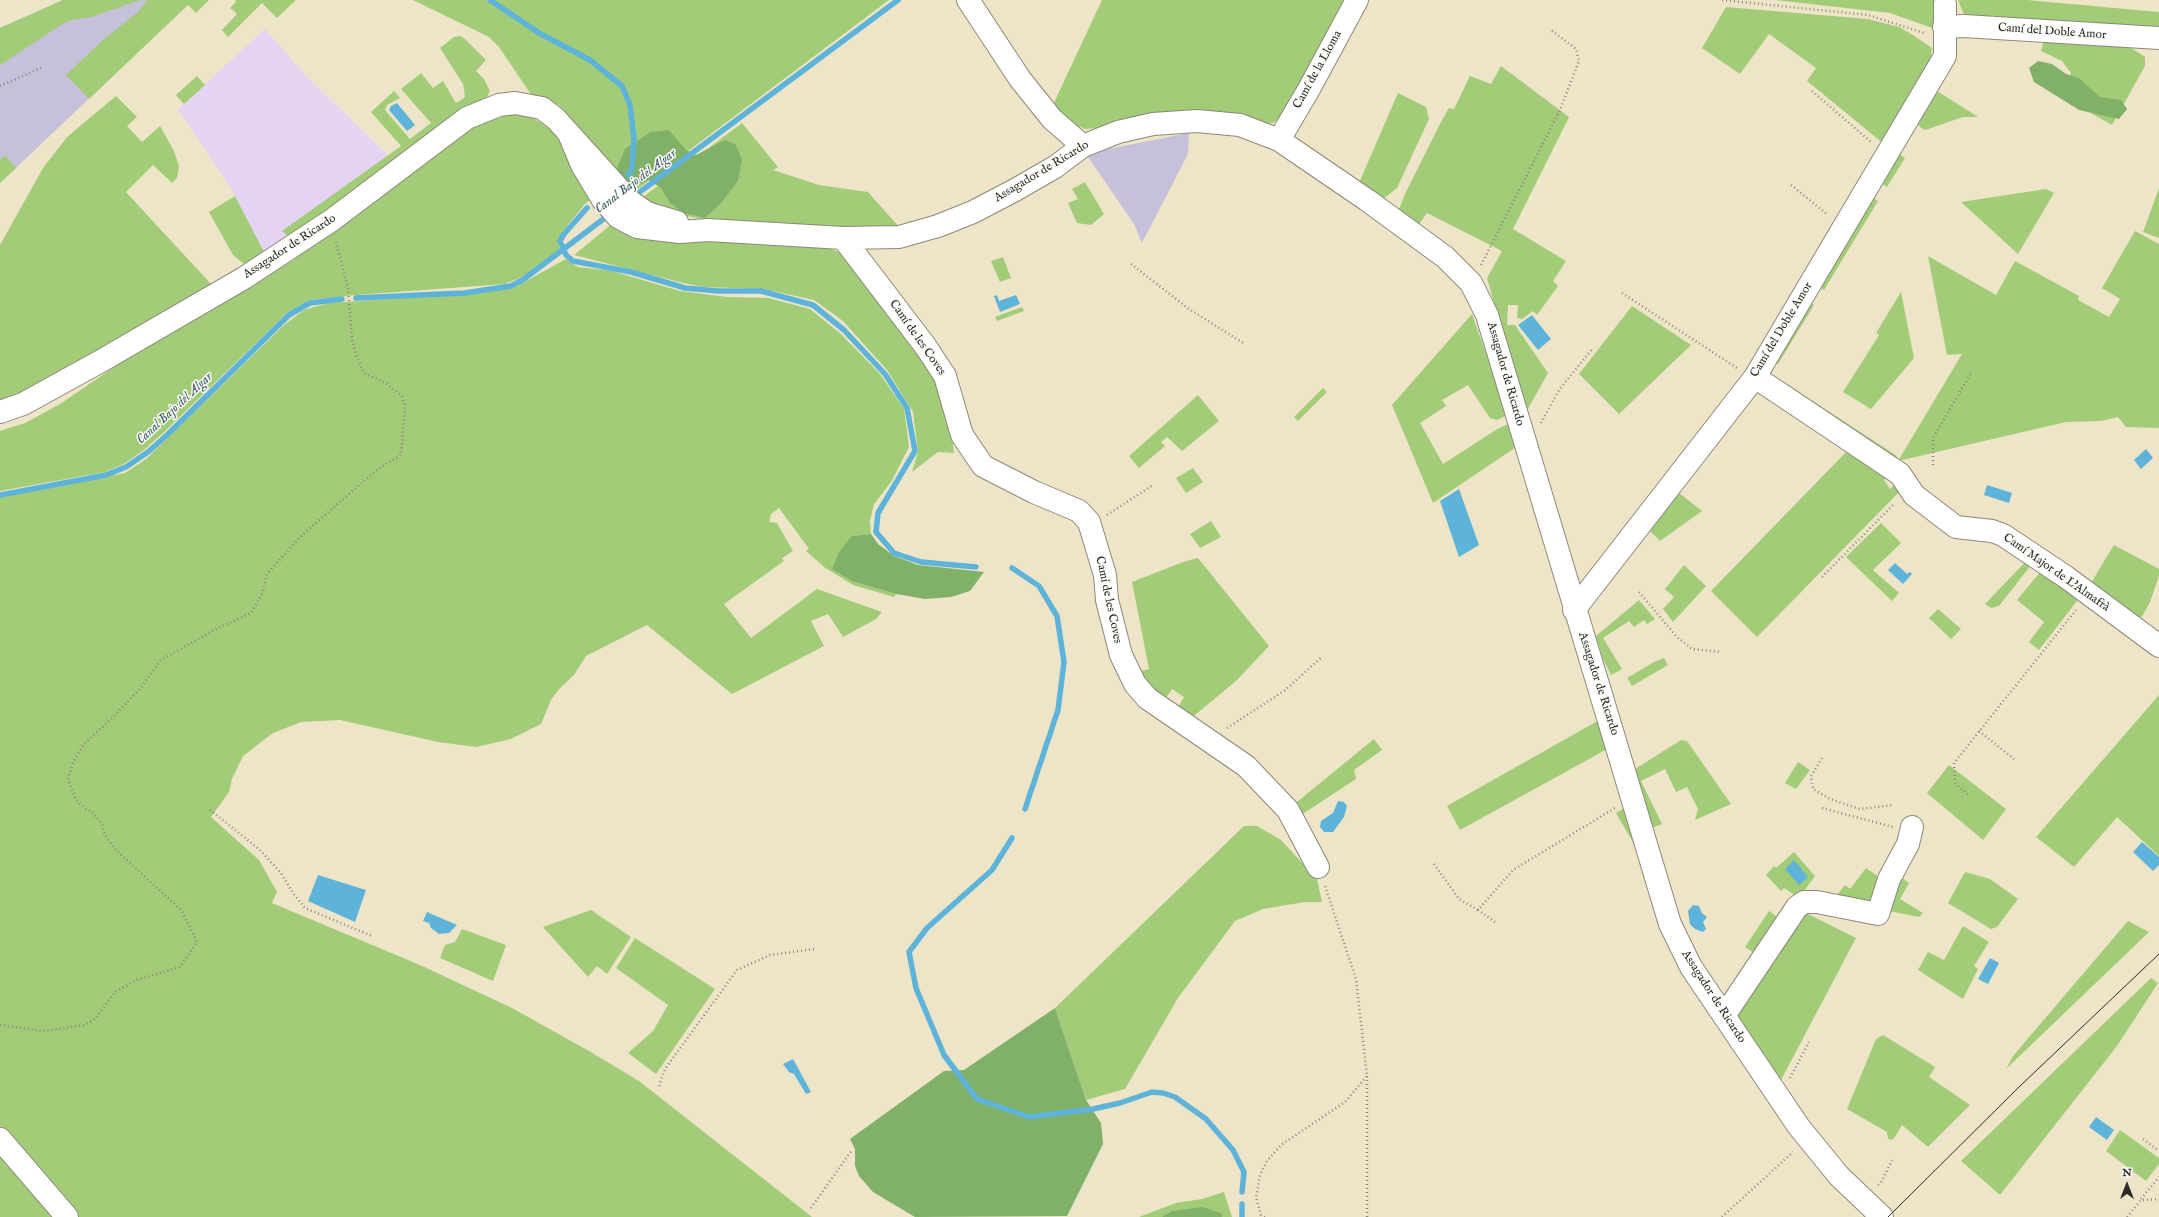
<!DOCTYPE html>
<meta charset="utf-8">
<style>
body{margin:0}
#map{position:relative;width:2159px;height:1217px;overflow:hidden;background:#eee5c8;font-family:"IM FELL English",serif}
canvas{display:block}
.north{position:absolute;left:2107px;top:1165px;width:40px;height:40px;-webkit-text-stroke:3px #fdfcf7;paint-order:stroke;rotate:0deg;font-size:11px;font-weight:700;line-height:16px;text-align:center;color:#2b2b2b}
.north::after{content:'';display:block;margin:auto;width:14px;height:18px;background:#2b2b2b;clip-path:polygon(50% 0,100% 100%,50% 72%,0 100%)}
</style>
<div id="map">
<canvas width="2159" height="1217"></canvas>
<div class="north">N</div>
</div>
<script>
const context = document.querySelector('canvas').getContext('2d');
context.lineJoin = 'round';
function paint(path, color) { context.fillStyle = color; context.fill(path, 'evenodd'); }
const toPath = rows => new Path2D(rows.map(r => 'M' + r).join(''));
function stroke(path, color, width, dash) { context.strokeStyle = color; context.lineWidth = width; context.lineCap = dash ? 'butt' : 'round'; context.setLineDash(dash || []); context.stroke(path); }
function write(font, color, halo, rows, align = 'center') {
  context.font = font + ' "IM FELL English",serif'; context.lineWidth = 3; context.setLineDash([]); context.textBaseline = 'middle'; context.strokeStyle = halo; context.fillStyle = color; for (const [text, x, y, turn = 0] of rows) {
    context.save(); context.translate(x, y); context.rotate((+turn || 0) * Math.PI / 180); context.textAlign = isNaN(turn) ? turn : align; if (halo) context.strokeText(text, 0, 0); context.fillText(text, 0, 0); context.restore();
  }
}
paint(toPath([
 [265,29,306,76,394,161,264,252,232,190,178,109]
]), '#e4d3f2');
paint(toPath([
 [63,0,193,0,0,183,0,28],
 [1189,133,1188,154,1142,243,1134,224,1088,157,1108,149]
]), '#c6c0da');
paint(toPath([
 [63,0,141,0,91,17,67,21,0,65,0,28],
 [147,0,209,0,196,13,188,5,89,99,66,75,104,39,138,12],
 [235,0,296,0,277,18,262,3,228,37,222,30,237,14,230,8,236,2],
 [413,0,889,0,631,194,559,105,532,96,499,47,489,37],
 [1102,0,1345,0,1281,117,1273,123,1265,123,1224,112,1177,111,1123,121,1098,128,1085,129,1076,125,1052,107],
 [1775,0,1939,0,1935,29,1890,13],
 [1958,0,2027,0,2159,12,2159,31,1965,17],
 [1726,7,1868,19,1899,27,1913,35,1932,48,1930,66,1884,144,1807,81,1816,68,1769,34,1740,74,1702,48],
 [460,36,465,39,486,60,476,71,484,79,490,91,486,99,288,236,282,231,401,146,371,112,394,91,400,98,387,105,385,110,410,139,431,123,401,89,421,73,433,88,443,81,456,103,465,97,463,84,440,48,454,37],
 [2044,40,2125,44,2145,57,2145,66,2112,125,2059,95,2071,73,2062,61,2041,51],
 [1501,66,1569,117,1513,229,1566,261,1553,281,1558,286,1537,315,1533,311,1522,319,1517,318,1518,305,1508,305,1507,325,1515,325,1548,373,1525,414,1487,278,1502,251,1427,213,1417,227,1398,212,1405,194,1441,122,1449,108,1454,109,1470,76,1491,84],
 [197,76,205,85,184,104,176,95],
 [1934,89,1978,117,1963,117,1925,130,1921,128,1915,121],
 [1398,93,1426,107,1429,119,1397,188,1383,199,1359,183],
 [116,96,137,117,127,126,142,142,160,126,174,151,179,166,177,178,172,183,153,165,126,192,211,284,40,386,0,403,0,245,43,168,67,137],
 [527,114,552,130,595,196,585,204,563,231,558,243,560,249,526,275,505,284,356,295,310,300,287,313,163,433,144,450,124,464,105,472,0,491,0,431,25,423,60,404,129,357,292,261,386,189,478,124,509,115],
 [742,123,778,167,773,170,819,185,868,192,900,228,839,230,708,220,670,213,642,202,643,197],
 [1897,153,1905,158,1887,187,1880,182],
 [5,155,16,168,0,183,0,160],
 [1085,182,1104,214,1091,225,1077,223,1068,203,1078,199,1072,189],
 [2159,188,2159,238,2143,232],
 [2046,189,2054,193,2018,254,1961,202],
 [235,196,264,252,244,264,233,255,209,212],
 [1871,196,1878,201,1824,290,1816,286],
 [613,223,822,245,841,253,936,374,951,428,954,453,938,452,912,472,918,452,913,412,887,370,843,321,814,300,764,289,704,287,679,282,574,255],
 [2135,231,2159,244,2159,428,2126,427,2118,417,2101,421,2066,422,1898,461,1962,354,1947,355,1928,256,1996,295,2015,261,2079,296,2078,300,2109,317,2120,299,2102,288],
 [1003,257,1011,278,1000,282,991,261],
 [566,259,578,267,612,271,680,291,727,297,768,298,810,309,841,334,880,374,904,409,909,447,891,482,874,504,870,521,871,534,852,536,854,582,896,594,894,597,853,585,824,567,806,551,809,549,779,508,771,514,769,522,777,523,793,551,782,558,784,561,724,604,751,638,817,589,882,612,876,619,843,637,828,614,811,621,824,646,732,694,647,625,586,656,574,675,559,689,551,700,541,724,511,739,476,747,438,742,340,720,301,722,273,733,243,756,232,779,229,792,211,817,259,860,277,892,272,903,420,965,512,1008,589,1051,639,1081,812,1217,77,1217,0,1126,0,497,125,473,146,459,284,325,304,310,328,303,468,294,504,289,517,286],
 [1901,292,1914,358,1871,409,1843,392,1879,335,1876,333],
 [1808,300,1814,305,1778,364,1769,363],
 [1632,306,1691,345,1619,414,1579,374],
 [1022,307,1024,311,997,321,995,317],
 [1472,314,1508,415,1497,420,1490,418,1468,385,1442,400,1446,406,1420,423,1443,464,1499,428,1511,423,1519,445,1433,503,1392,405],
 [1773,375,1897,456,1895,462,1770,380],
 [1323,388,1327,392,1298,421,1294,417],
 [1198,395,1219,421,1182,451,1167,437,1161,442,1165,446,1139,468,1129,456],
 [1849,449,1890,476,1884,480,1890,489,1896,484,1901,490,1757,637,1711,591],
 [1193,468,1203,482,1186,493,1176,478],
 [1674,489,1702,511,1660,541,1645,526],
 [1211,521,1221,537,1200,548,1190,534],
 [1881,523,1901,543,1873,570,1899,593,1892,601,1846,557],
 [2114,545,2159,569,2159,576,2150,602,2143,615,2138,620,2089,586],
 [1198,558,1269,646,1237,680,1189,720,1176,711,1184,697,1172,689,1166,698,1160,702,1136,672,1149,669,1132,582,1183,562],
 [2029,558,2032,564,1999,606,1991,608,1985,604],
 [1684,565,1706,586,1673,622,1663,609,1674,597,1665,589],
 [2041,571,2078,593,2077,601,2039,650,2029,642,2044,622,2017,600],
 [1639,600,1655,619,1647,624,1644,620,1634,627,1629,621,1603,638,1622,669,1611,675,1603,659,1596,636],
 [1938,609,1961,629,1951,639,1929,618],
 [1664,658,1668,665,1632,686,1627,678,1654,662],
 [2159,695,2159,856,2117,817,2074,867,2036,837],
 [1601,719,1609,748,1460,830,1447,806],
 [1374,739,1382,750,1354,770,1356,779,1298,817,1292,806],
 [1681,740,1687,741,1731,804,1695,820,1698,809,1687,787,1676,792,1665,769,1641,781,1662,824,1652,828,1632,771],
 [1798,762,1810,770,1796,789,1785,783],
 [1949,765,2006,809,1983,840,1927,793],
 [1626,807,1634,844,1616,813],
 [1244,826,1257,826,1281,840,1317,879,1322,902,1305,902,1263,909,1235,921,1178,998,1125,1089,1086,1100,1055,1008],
 [1794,852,1815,876,1799,898,1784,888,1781,891,1766,875,1774,866,1776,868],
 [1866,868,1885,881,1871,906,1836,896,1845,885,1850,889],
 [1965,872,1990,879,2018,899,1997,927,1991,929,1948,903],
 [1898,875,1909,883,1900,899,1923,913,1919,917,1889,911],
 [591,910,631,937,607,974,597,966,588,977,543,927],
 [1800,910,1856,938,1781,1080,1732,1009],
 [1769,911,1783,921,1759,956,1745,947],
 [2128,921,2149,932,2006,1069,2013,1056],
 [1963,926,1989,942,1974,966,1978,969,1963,999,1918,970,1928,952,1944,960],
 [462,929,506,945,493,981,440,958,445,945,455,942],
 [635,938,715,989,656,1074,628,1053,653,1031,668,1005,616,968],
 [2151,978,2158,983,2117,1046,2000,1195,1961,1161],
 [1883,1035,1935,1067,1929,1077,1970,1105,1928,1147,1902,1125,1895,1137,1892,1140,1888,1139,1887,1132,1847,1109,1876,1039],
 [2120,1130,2159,1158,2159,1164,2146,1181,2106,1151],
 [0,1152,53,1217,0,1217],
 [1224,1192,1232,1217,1139,1217,1176,1203,1202,1199]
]), '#a2cc78');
paint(toPath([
 [2038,61,2052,64,2066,74,2079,78,2100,97,2121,100,2127,109,2119,119,2079,110,2034,82,2029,68],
 [669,130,686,150,696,155,725,140,735,144,742,159,738,181,721,203,705,218,684,213,670,203,661,188,649,180,639,184,624,185,617,168,625,149,651,132],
 [871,534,878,544,894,556,918,565,984,572,970,591,951,597,925,599,896,594,854,582,832,569,839,552,852,536],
 [1055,1008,1086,1100,1101,1123,1103,1144,1067,1216,915,1217,873,1192,859,1176,855,1166,855,1149,850,1139,944,1071,964,1070],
 [1203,1207,1222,1214,1222,1217,1162,1217,1172,1211]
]), '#81b068');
paint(toPath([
 [397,103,415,125,407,131,389,110,391,106],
 [997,295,999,301,1016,295,1020,304,1000,312,994,296],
 [1532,315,1551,339,1538,350,1518,325],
 [2146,449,2153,458,2141,469,2134,460],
 [1987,485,2012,493,2009,503,1984,495],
 [1459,489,1479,545,1459,557,1440,501],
 [1895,563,1907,574,1910,572,1912,574,1903,584,1888,570],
 [1338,801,1344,802,1347,806,1344,817,1333,832,1324,832,1320,827,1321,821,1333,813],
 [2142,842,2159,857,2159,865,2153,871,2133,852],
 [1794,860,1808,877,1799,885,1785,869],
 [318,875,366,890,355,922,308,901],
 [1693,905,1699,906,1702,913,1707,917,1703,922,1706,929,1703,932,1695,929,1690,924,1688,911],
 [427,912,457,925,449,933,439,934,431,928,429,923,423,921],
 [1990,958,1999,963,1988,984,1978,979],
 [793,1059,811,1092,806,1094,794,1074,789,1072,783,1064],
 [2096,1117,2114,1130,2107,1140,2089,1127]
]), '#5db3d9');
stroke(toPath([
 [490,0,539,33,590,60,622,86,630,105,634,139,632,169,628,175],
 [633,197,898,0],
 [587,208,564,234,560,241,566,255,573,261,631,272,685,288,718,291,761,291,813,305,844,330,885,374,907,408,915,451,878,513,876,532,894,553,921,562,976,567],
 [356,298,464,293,511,286,524,279,610,214],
 [0,495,106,475,126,467,148,452,167,435,289,315,310,303,342,299],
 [1012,568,1039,586,1057,616,1064,662,1058,710,1025,809],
 [1012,838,992,870,927,928,909,952,916,988,944,1055,977,1099,1029,1117,1093,1109,1120,1103,1152,1092,1163,1093,1175,1097,1206,1119,1233,1150,1244,1172,1242,1192],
 [1242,1217,1242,1204]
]), '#5db3d9', 5.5);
const minor = toPath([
 [968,0,1020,79,1052,119,1083,146],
 [1944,27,1964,26,2159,38],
 [569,134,582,165,603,200,618,217,637,227,680,232,708,230,843,238,899,237,938,226,973,212,1015,190,1055,167,1083,146,1118,132,1153,124,1197,121,1240,125,1279,140,1367,200,1445,257,1471,283,1487,315,1670,924,1691,967,1799,1127,1839,1176,1882,1217],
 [1279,140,1309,89,1357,0],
 [843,238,926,347,945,376,962,435,983,466,1034,492,1079,511,1089,522,1105,575,1107,600,1121,655,1135,684,1147,698,1246,766,1288,810,1318,867],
 [1755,377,1900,474,1914,495,1956,527,1992,531,2003,535,2066,577,2159,646],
 [0,412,23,404,101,361,244,278,332,220,467,118,499,105,515,103,542,108,556,119,631,202,647,213,677,222],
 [1574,610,1755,377,1945,56,1945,4],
 [1724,1016,1797,907,1804,902,1817,902,1878,914,1889,879,1908,844,1912,827],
 [0,1139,67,1217]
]);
stroke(minor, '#8c887a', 24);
stroke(toPath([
 [1722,0,1868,15,1924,33],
 [0,86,43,67],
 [1812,91,1871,142],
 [1791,185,1828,215],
 [1131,264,1189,309,1245,344],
 [1481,265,1560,110,1579,61,1576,49,1551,30],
 [1622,293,1737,368],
 [1541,423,1559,390,1593,348],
 [1933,465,1933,438,1971,373],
 [1107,515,1153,485],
 [1822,577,1895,503],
 [1639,592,1677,637,1692,649,1721,652],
 [1227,728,1284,691,1322,657],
 [1979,731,2014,759],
 [1822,758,1811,776,1813,789,1830,799,1860,809,1894,805],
 [1968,794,1955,783,1954,763,2076,610],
 [1822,808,1893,827],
 [210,810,259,849,281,873,293,893,305,908,372,936],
 [1434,864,1459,899,1478,910],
 [1495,922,1478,910,1513,870,1615,808],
 [0,1025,43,1031,85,1025,95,1019,115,992,137,980,180,967,197,942,182,911,114,848,105,835,102,824,91,811,87,810,76,800,68,780,73,763,83,745,112,718,140,689,161,660,216,629,251,613,261,596,267,574,302,535,378,469,401,455,405,405,402,396,386,383,364,373,356,355,352,339,348,288,336,242],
 [1367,1076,1367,1217],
 [1790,1078,1809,1042],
 [659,1086,665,1069,737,970,770,955,814,949],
 [2143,1139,2159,1151],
 [1878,1185,1882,1181,1892,1160],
 [2141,1199,2159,1177],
 [811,1208,852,1150],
 [1265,1217,1261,1215,1256,1198,1260,1175,1267,1161,1281,1145,1345,1102,1367,1076,1356,979,1325,886],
 [1722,1217,1793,1152],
 [2127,1217,2141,1200,2159,1199]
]), '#8c887a', 2.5, [1, 3]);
stroke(minor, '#fff', 22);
stroke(toPath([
 [1888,1217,2019,1087,2159,954]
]), '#2b2b2b', 1);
write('12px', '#2b2b2b', '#fdfcf7', [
 ["Camí del Doble Amor",2052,32,4],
 ["Camí de la Lloma",1318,70,-61],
 ["Assagador de Ricardo",1042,172,-31],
 ["Assagador de Ricardo",290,247,-33],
 ["Camí del Doble Amor",1782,330,-59],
 ["Camí de les Coves",917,338,55],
 ["Assagador de Ricardo",1505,374,74],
 ["Camí Major de L'Almafrà",2056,573,35],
 ["Camí de les Coves",1108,600,78],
 ["Assagador de Ricardo",1598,684,72],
 ["Assagador de Ricardo",1713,997,57]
]);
write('italic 13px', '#3c5b68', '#fdfcf7', [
 ["Canal Bajo del Algar",636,182,-37],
 ["Canal Bajo del Algar",175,409,-43]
]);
</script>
